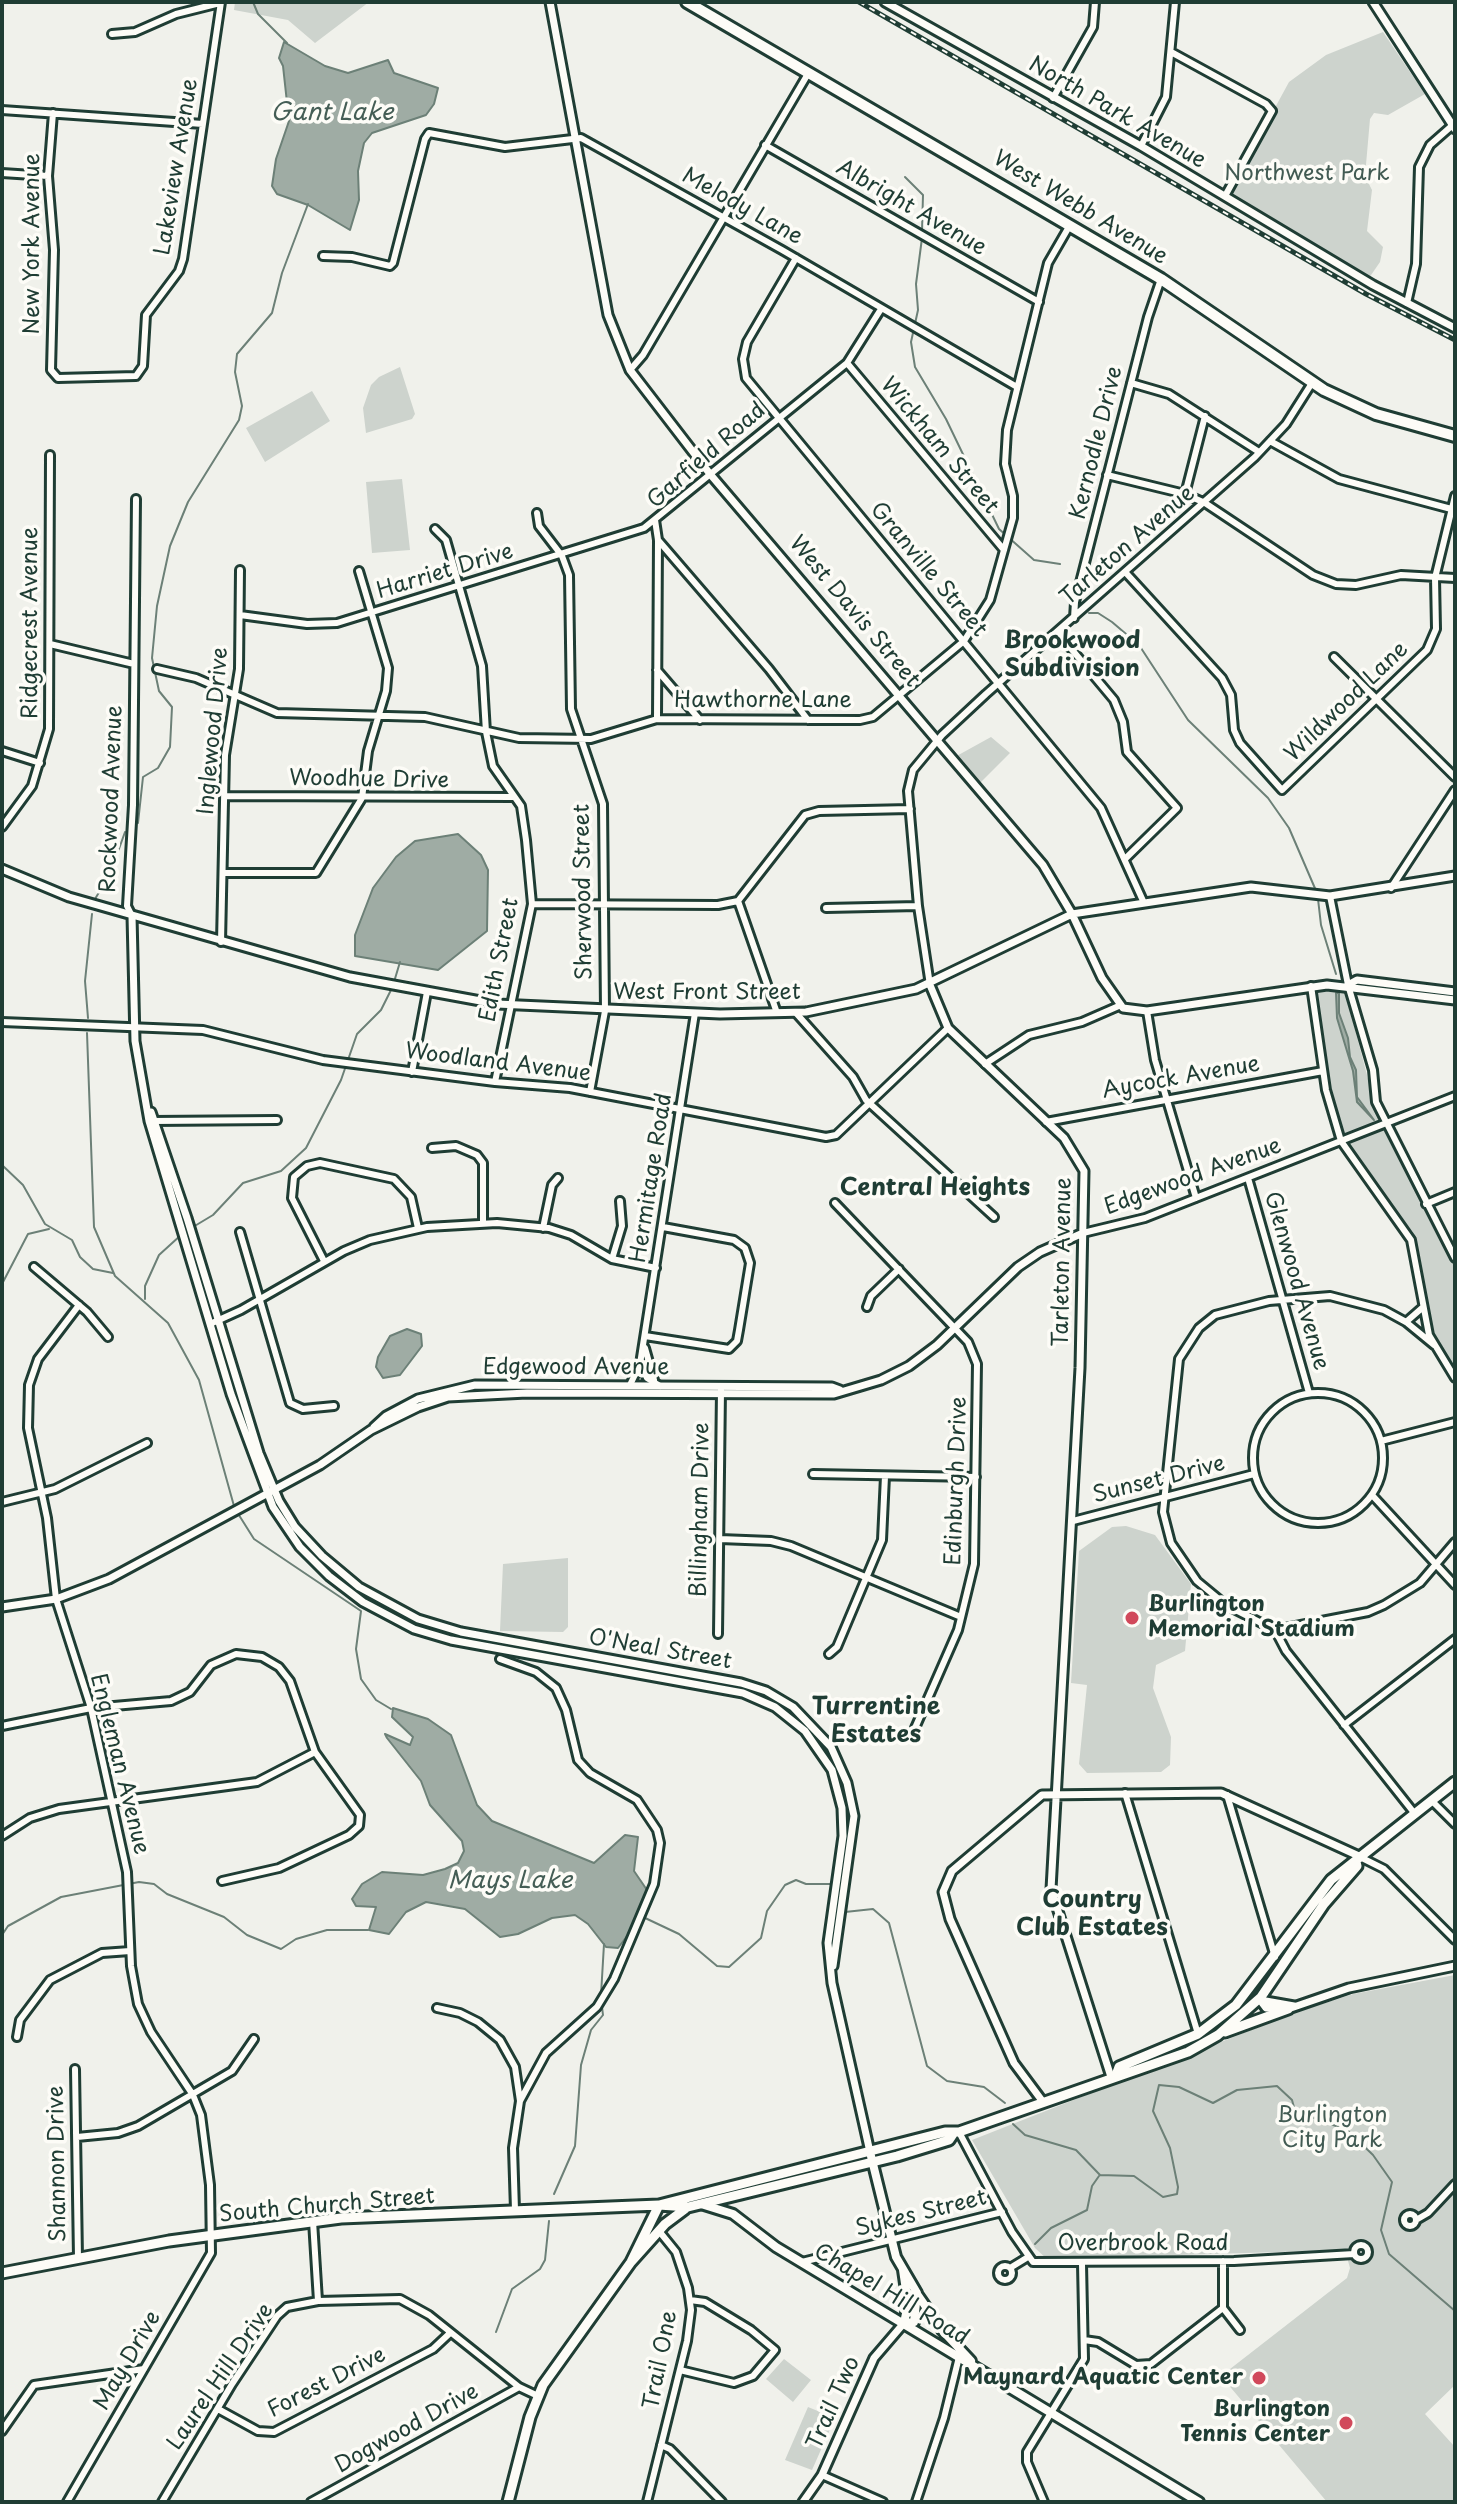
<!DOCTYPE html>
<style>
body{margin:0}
#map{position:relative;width:1457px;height:2504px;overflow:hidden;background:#f0f1eb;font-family:"Playpen Sans",sans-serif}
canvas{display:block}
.frame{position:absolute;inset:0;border:4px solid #1f3d34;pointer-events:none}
</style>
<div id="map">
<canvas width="1457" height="2504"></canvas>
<div class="frame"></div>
</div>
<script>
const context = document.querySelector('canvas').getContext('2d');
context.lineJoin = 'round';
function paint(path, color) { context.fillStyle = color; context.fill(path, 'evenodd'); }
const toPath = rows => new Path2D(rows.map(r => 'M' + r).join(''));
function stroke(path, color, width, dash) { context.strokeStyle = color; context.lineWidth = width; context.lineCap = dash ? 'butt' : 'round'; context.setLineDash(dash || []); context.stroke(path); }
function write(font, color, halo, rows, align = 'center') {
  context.font = font + ' "Playpen Sans",sans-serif'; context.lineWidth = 7; context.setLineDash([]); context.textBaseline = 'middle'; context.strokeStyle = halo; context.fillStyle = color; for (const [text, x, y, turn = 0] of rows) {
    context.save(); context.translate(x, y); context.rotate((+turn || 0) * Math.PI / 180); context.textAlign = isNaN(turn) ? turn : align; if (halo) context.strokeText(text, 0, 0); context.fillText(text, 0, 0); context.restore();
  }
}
paint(toPath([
 [235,2,369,2,315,43,288,20,234,10],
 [1383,32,1425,94,1388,115,1374,113,1370,119,1365,176,1372,190,1367,231,1383,247,1380,262,1369,278,1228,194,1289,82,1326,55],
 [400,367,415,414,412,419,366,433,363,408,371,385,379,377],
 [312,391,330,421,265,462,246,428],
 [402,479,410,550,372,553,366,482],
 [991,737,1010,753,977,786,953,758],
 [1345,991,1379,1121,1343,1136,1331,1112,1315,992],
 [1385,1129,1455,1264,1455,1372,1430,1327,1413,1232,1363,1173,1347,1144],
 [1126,1526,1155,1535,1191,1584,1185,1651,1156,1665,1153,1688,1171,1737,1170,1765,1161,1772,1087,1773,1079,1764,1087,1685,1071,1683,1079,1551,1112,1527],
 [568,1558,568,1627,563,1632,500,1631,503,1564],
 [1455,1975,1455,2385,1425,2414,1455,2447,1455,2502,1327,2502,1221,2376,1347,2278,1350,2268,1345,2250,1047,2259,1035,2248,972,2140,1297,2012,1353,1994],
 [784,2359,811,2380,793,2402,766,2379],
 [808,2407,835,2418,812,2470,785,2460]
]), '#cdd3cd');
const water = toPath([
 [284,42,325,66,348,73,388,60,394,73,438,88,434,104,426,115,372,133,364,143,358,171,359,200,350,230,308,205,277,194,272,186,276,159,289,121,283,66,279,58,284,42],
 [458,834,481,855,488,870,487,931,438,970,355,956,355,935,373,888,396,857,415,841,458,834],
 [1336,993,1339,993,1339,1013,1348,1038,1350,1057,1356,1070,1357,1097,1374,1120,1357,1102,1353,1071,1337,1018,1336,993],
 [407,1329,421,1334,422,1346,400,1375,383,1378,376,1367,378,1357,390,1336,407,1329],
 [393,1708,428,1719,451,1735,477,1805,492,1821,594,1863,625,1835,638,1837,634,1871,647,1890,631,1931,618,1948,606,1947,588,1924,575,1915,552,1918,518,1934,500,1937,465,1909,426,1902,406,1912,389,1934,369,1930,376,1907,356,1906,352,1899,362,1884,382,1872,423,1875,445,1869,458,1863,464,1851,462,1841,430,1805,421,1781,387,1738,385,1734,410,1745,413,1737,392,1717,393,1708]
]);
paint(water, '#9faca4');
stroke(water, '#6c8077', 2);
stroke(toPath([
 [253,2,258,14,287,43],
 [905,177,923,195,922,231],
 [922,238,916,284,918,310,911,342,915,367,946,419,999,529,1034,560,1060,564],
 [1089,613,1098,613,1112,622,1139,645,1188,720,1268,798,1289,828,1317,893],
 [138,823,143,777,158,768,170,747,172,707,159,691,152,658,157,606,170,546,188,502,239,420,242,406,235,372,237,354,272,313,282,273,308,204],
 [95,899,110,874,125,832],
 [1318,899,1321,925,1336,974],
 [394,982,400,962],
 [88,1018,85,981,92,914],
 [87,1033,94,1227,115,1276,168,1323,199,1380,234,1506],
 [2,1165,23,1185,45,1224,72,1240,80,1257,93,1269,113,1273],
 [193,1227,213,1215,243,1183,281,1171,306,1148,341,1080,357,1034,381,1010,392,988],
 [2,1284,28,1234,49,1229],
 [145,1299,145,1286,159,1255,181,1235],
 [237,1512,254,1539,361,1611,356,1649,361,1679,376,1700,391,1709],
 [845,1912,873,1909,889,1923,927,2066,947,2081,984,2087,1005,2103],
 [643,1917,679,1934,717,1966,729,1967,761,1938,767,1911,785,1885,796,1880,806,1884,830,1884],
 [2,1935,8,1926,61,1897,139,1882,154,1884,167,1894,224,1917,247,1935,281,1949,296,1939,327,1930,368,1930],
 [601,1995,604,1944],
 [1013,2124,1025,2135,1076,2150,1100,2175,1134,2176,1163,2197,1177,2194,1178,2187,1170,2148,1153,2111,1159,2085,1179,2087,1213,2103,1237,2090,1277,2086,1292,2100,1295,2111,1347,2130,1373,2155,1392,2182,1381,2230,1389,2254,1455,2311],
 [554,2194,575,2146,581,2065,591,2030,603,2015,602,2007],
 [1035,2244,1051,2228,1087,2210,1092,2186,1099,2176],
 [496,2332,512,2289,540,2269,545,2260,549,2221]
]), '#6c8077', 2);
const minor = toPath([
 [112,34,135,32,176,14,220,3],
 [1171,52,1266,104,1272,111,1225,196],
 [1053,98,1093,27,1095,2],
 [2,110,203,124],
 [53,113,48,176,54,250,51,370,58,378,136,376,143,366,146,315,179,271,183,259,221,2],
 [765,145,1039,302],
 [1141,146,1166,97,1175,2],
 [2,173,48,176],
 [323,256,352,257,390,266,393,263,425,139,429,133,505,147,581,138,782,250,1017,387],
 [796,258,747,342,743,359,746,378,1101,808,1144,903],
 [1407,303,1416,264,1419,167,1430,145,1455,123],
 [847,363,1004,550],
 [630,370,643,355,809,72],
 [1131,383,1169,394,1259,452],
 [1270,441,1339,479,1455,510],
 [1107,475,1185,494,1205,503,1313,575,1336,584,1356,585,1401,575,1455,578],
 [1185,494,1205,416],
 [537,513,539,526,562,556,569,575,571,709,603,804,605,1011,590,1092],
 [655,520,658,540,657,719],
 [435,529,446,540,482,666,486,732,493,766,521,806,526,840,532,904,495,1082],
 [658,540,769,669,808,720],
 [1126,573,1222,678,1231,695,1234,730,1240,743,1282,790,1427,650,1436,629,1435,578,1455,496],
 [240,615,307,624,337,623,644,528,847,363,881,309],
 [1074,618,1075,602,1148,317,1161,279],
 [1058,633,1114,700,1123,722,1127,752,1177,808,1125,859],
 [50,644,134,664],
 [1334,657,1455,777],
 [157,669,196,678,277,713,425,717,519,738,591,739,657,719,860,720,873,717,964,641,990,600,1013,518,1013,496,1005,464,1007,430,1048,263,1070,225],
 [657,670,700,720],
 [2,751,40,763],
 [225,796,513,797],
 [2,827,32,786,49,729,50,455],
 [223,873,316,873,362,798,368,751,386,691,388,668,359,571],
 [1391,888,1455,790],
 [1330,896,1348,985,1373,1070,1376,1102,1455,1258],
 [738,901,777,1013],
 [532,904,718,905,738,901,805,815,819,811,910,809],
 [826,908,918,906],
 [132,916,127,906,133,805,136,499],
 [221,942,225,755,239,669,240,570],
 [930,985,918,906,908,791,913,770,942,735,986,694,1255,457,1286,424,1312,383],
 [1311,986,1326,1090,1341,1141,1411,1240,1429,1335,1455,1378],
 [1147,1011,1155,1060,1196,1198],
 [796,1013,853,1077,866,1100,994,1217],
 [2,1022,203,1030,323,1060,495,1082,570,1088,826,1137,836,1135,948,1028],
 [985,1064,1029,1035,1082,1022,1121,1005],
 [412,1072,427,992],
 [152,1121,277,1120],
 [1046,1122,1323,1071],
 [432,1148,456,1146,477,1155,483,1163,483,1223],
 [1248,1178,1309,1393],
 [835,1203,968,1342,977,1364,974,1564,958,1630,915,1728],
 [1426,1204,1455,1192],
 [543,1228,552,1185,558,1178],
 [240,1232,290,1403,303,1409,334,1406],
 [1083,1233,1145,1218,1455,1096],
 [612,1259,622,1226,620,1201],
 [324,1261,292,1198,294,1177,307,1166,320,1163,394,1179,411,1197,418,1228],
 [34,1267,87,1312,108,1337],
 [867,1307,871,1296,899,1269],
 [1406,1322,1422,1308],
 [210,1324,241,1310,344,1251,370,1240,427,1227,497,1223,549,1228,571,1235,612,1259,656,1268],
 [645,1336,729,1349,737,1341,739,1330,750,1263,745,1248,734,1240,663,1227],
 [1434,1345,1406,1322,1384,1310,1330,1296,1269,1301,1215,1315,1199,1328,1179,1359,1163,1512,1171,1543,1197,1581,1226,1605,1275,1630,1368,1612,1384,1605,1420,1583,1455,1542],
 [645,1348,654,1380],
 [630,1385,640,1364],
 [660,1386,647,1378,640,1364,695,1013],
 '1253 1458a65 65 0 1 1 130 0a65 65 0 1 1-130 0Z',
 [1381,1441,1455,1422],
 [813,1474,976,1477],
 [1372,1495,1455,1585],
 [2,1502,55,1489,147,1443],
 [1073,1521,1254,1474],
 [720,1539,771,1541,791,1546,961,1617],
 [1275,1630,1286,1651,1415,1814],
 [718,1634,721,1390],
 [829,1654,837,1647,882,1540,885,1476],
 [500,1659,536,1672,556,1688,566,1710,578,1760,590,1773,637,1800,657,1830,660,1843,654,1884,614,1979,597,2007,546,2053,520,2101,513,2148,515,2210],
 [1344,1725,1455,1639],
 [2,1726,91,1708,171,1701,190,1692,211,1665,236,1654,262,1657,279,1667,290,1681,315,1752,360,1815,359,1826,349,1835,279,1868,222,1881],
 [1125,1793,1198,2034],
 [1227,1795,1275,1957],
 [1432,1801,1455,1824],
 [2,1836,30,1818,59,1809,257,1782,315,1752],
 [1362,1858,1384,1869,1455,1940],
 [437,2008,460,2013,478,2022,500,2040,515,2067,520,2101],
 [17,2037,20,2020,50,1980,102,1953,130,1951],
 [75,2069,78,2258],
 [959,2132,1012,2232,1033,2262,1234,2261,1354,2254],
 [77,2137,118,2133,138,2126,232,2071,254,2039],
 '1404 2220a6 6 0 1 1 12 0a6 6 0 1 1-12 0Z',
 [1416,2220,1428,2213,1455,2184],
 [313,2221,318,2301],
 '1354 2252a7 7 0 1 1 14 0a7 7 0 1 1-14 0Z',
 [802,2262,1002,2212],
 '998 2273a7 7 0 1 1 14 0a7 7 0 1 1-14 0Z',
 [1010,2268,1028,2257],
 [1223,2308,1240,2330],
 [1084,2340,1098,2342,1136,2365,1151,2364,1223,2308,1223,2261],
 [680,2370,734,2383,753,2376,775,2350,751,2330,705,2302,690,2300],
 [218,2409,258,2431,274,2432,433,2349,449,2334],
 [2,2431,34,2385,144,2369],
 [661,2445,670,2449,722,2502],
 [822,2475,883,2502],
 [67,2502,211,2253,210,2185,201,2115,193,2095,151,2032,138,2004,131,1966,127,1872,91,1708,56,1599,47,1518,28,1428,29,1385,38,1359,79,1305],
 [162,2502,232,2384,277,2316,287,2307,318,2301,400,2299,429,2315,519,2387,538,2396],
 [311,2502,519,2387],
 [647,2502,687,2341,691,2310,688,2288,676,2252,659,2231],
 [916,2502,944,2418,959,2357],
 [1044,2502,1027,2462,1027,2452,1084,2359,1082,2264]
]);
const tertiary = toPath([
 [550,2,608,315,630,370,710,474,1043,865,1072,914,1102,978,1123,1008,1147,1011,1327,985,1455,1000],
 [885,2,1141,146,1373,285,1455,328],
 [1373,2,1455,129],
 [2,869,69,897,350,977,497,1004,720,1014,806,1012,916,989,1072,914,1251,887,1330,896,1455,876],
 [132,916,135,1041,149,1121,231,1394,273,1507,300,1547,329,1576,363,1602,414,1629,451,1640,743,1693,775,1707,805,1731,832,1770,842,1808,843,1836,828,1943,832,1983,870,2152],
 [930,985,948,1028,1064,1138,1084,1171,1080,1368,1051,1889,1111,2077],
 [1348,985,1357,980,1455,992],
 [151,1112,187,1218,259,1453,279,1501,295,1527,322,1556,359,1587,418,1619,461,1632,741,1683,766,1691,793,1707,831,1747,847,1783,854,1816,833,1966],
 [374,1427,386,1416,418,1399,475,1385,832,1387,840,1390],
 [2,1607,56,1599,109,1579,320,1465,371,1430,418,1407,448,1397,527,1393,834,1394,881,1380,909,1366,937,1345,1018,1267,1040,1252,1083,1233],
 [1260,2000,1266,2008,1288,2009,1349,1988,1455,1966],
 [1260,2000,1294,2006],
 [1043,2102,1014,2063,950,1919,943,1892,952,1871,1042,1795,1221,1793,1361,1857],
 [803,2502,822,2475,874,2358,904,2323]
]);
const secondary = toPath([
 [870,2152,896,2257,917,2293,914,2322,904,2323,908,2304,903,2270],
 [701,2204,733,2214,776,2247,1199,2502],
 [917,2294,942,2330,971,2361]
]);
const primary = toPath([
 [1225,2032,1288,2009],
 [1116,2075,1119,2067,1198,2034,1236,2005,1331,1880,1455,1782],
 [659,2205,945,2132,959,2132,1188,2052,1218,2035,1261,1997,1324,1904,1357,1866,1356,1862],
 [631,2262,665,2224,685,2209],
 [2,2273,169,2241,341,2218,659,2205,688,2207,897,2156,949,2140,953,2134],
 [508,2502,530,2417,543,2385,631,2262,659,2205]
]);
const trunk = toPath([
 [687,2,1161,279,1324,390,1376,414,1455,436]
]);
stroke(minor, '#1f3d34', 12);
stroke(tertiary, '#1f3d34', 13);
stroke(secondary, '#1f3d34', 14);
stroke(primary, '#1f3d34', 15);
stroke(trunk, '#1f3d34', 16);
stroke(minor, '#fdfcf7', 6);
stroke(tertiary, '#fdfcf7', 7);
stroke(secondary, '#fdfcf7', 8);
stroke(primary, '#fdfcf7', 9);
stroke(trunk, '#fdfcf7', 10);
const rail = toPath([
 [859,2,1366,294,1455,340]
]);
stroke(rail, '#1f3d34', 5);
stroke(rail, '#fdfcf7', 2, [6]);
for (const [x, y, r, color] of [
 [1132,1618,8,"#d1495b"],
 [1259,2378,8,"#d1495b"],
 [1346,2423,8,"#d1495b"]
]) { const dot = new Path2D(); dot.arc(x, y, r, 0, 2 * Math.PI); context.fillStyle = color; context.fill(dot); stroke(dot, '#fdfcf7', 3); }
write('22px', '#1f3d34', '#fdfcf7', [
 ["North Park Avenue",1117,113,30],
 ["Lakeview Avenue",177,167,-81],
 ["Melody Lane",742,207,29],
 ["Albright Avenue",911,208,30],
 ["West Webb Avenue",1080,208,31],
 ["New York Avenue",33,244,-90],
 ["Kernodle Drive",1097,443,-76],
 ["Wickham Street",939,446,50],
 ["Garfield Road",707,456,-41],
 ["Tarleton Avenue",1128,546,-41],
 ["Granville Street",928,570,50],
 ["Harriet Drive",445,572,-17],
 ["West Davis Street",854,612,50],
 ["Ridgecrest Avenue",31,623,-90],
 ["Hawthorne Lane",763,701],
 ["Wildwood Lane",1347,702,-44],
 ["Inglewood Drive",214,731,-85],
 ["Woodhue Drive",369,780,1],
 ["Rockwood Avenue",112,799,-88],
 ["Sherwood Street",584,892,-91],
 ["Edith Street",500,960,-79],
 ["West Front Street",707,993],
 ["Woodland Avenue",498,1063,7],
 ["Aycock Avenue",1181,1078,-10],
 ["Edgewood Avenue",1193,1177,-20],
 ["Hermitage Road",652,1178,-81],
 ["Tarleton Avenue",1063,1262,-89],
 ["Glenwood Avenue",1296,1281,74],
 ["Edgewood Avenue",576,1368],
 ["Sunset Drive",1159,1480,-14],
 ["Edinburgh Drive",957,1481,-88],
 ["Billingham Drive",701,1510,-89],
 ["O'Neal Street",660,1650,10],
 ["Engleman Avenue",119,1764,76],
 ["Shannon Drive",58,2164,-91],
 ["South Church Street",327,2206,-5],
 ["Sykes Street",921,2214,-14],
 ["Overbrook Road",1143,2244],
 ["Chapel Hill Road",891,2295,31],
 ["Trail One",661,2360,-79],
 ["May Drive",128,2361,-60],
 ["Laurel Hill Drive",221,2377,-56],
 ["Forest Drive",327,2383,-27],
 ["Trail Two",834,2403,-66],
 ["Dogwood Drive",407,2429,-29]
]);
write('22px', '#425b53', '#fdfcf7', [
 ["Northwest Park",1307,174],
 ["Burlington",1332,2116],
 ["City Park",1332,2141]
]);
write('bold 22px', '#1f3d34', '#fdfcf7', [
 ["Burlington",1148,1605,"left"],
 ["Memorial Stadium",1148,1630,"left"],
 ["Maynard Aquatic Center",1243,2378],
 ["Burlington",1330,2410],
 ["Tennis Center",1330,2435]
], 'right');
write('italic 24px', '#455e56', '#fdfcf7', [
 ["Gant Lake",332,113],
 ["Mays Lake",510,1881]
]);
write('bold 24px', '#1f3d34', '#fdfcf7', [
 ["Brookwood",1072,641],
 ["Subdivision",1072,669],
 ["Central Heights",935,1188],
 ["Turrentine",876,1707],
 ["Estates",876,1735],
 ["Country",1092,1900],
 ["Club Estates",1092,1928]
]);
</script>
